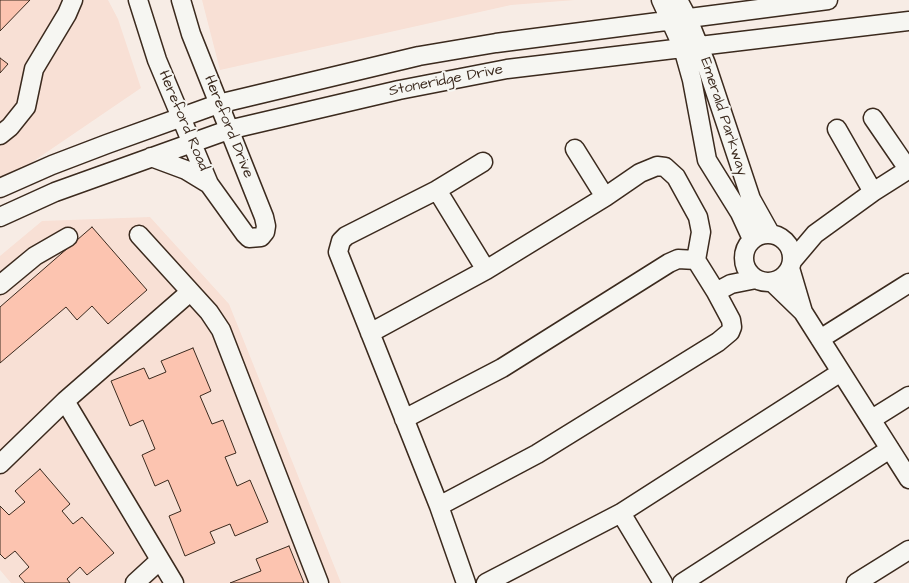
<!DOCTYPE html>
<style>
body{margin:0}
canvas{display:block;background:#f7ece5}
</style>
<canvas width="909" height="583"></canvas>
<script>
const context = document.querySelector('canvas').getContext('2d');
context.lineJoin = 'round';
function paint(path, color) { context.fillStyle = color; context.fill(path, 'evenodd'); }
const toPath = rows => new Path2D(rows.map(r => 'M' + r).join(''));
function stroke(path, color, width, dash) { context.strokeStyle = color; context.lineWidth = width; context.lineCap = dash ? 'butt' : 'round'; context.setLineDash(dash || []); context.stroke(path); }
function write(font, color, halo, rows, align = 'center') {
  context.font = font + ' "Architects Daughter",sans-serif'; context.lineWidth = 4; context.setLineDash([]); context.textBaseline = 'middle'; context.strokeStyle = halo; context.fillStyle = color; for (const [text, x, y, turn = 0] of rows) {
    context.save(); context.translate(x, y); context.rotate((+turn || 0) * Math.PI / 180); context.textAlign = isNaN(turn) ? turn : align; if (halo) context.strokeText(text, 0, 0); context.fillText(text, 0, 0); context.restore();
  }
}
paint(toPath([
 [0,0,108,0,118,19,141,88,0,184],
 [202,0,575,0,511,5,220,70],
 [150,217,229,304,341,583,11,583,0,570,0,256,42,221]
]), '#f8e0d5');
const building = toPath([
 [0,0,30,0,0,31,0,0],
 [0,58,8,64,0,73,0,58],
 [92,227,147,290,108,324,92,306,77,320,66,307,0,363,0,307,92,227],
 [193,348,211,391,200,396,212,424,223,420,236,453,225,457,237,486,250,480,268,522,235,536,230,524,210,532,215,543,185,556,169,516,181,511,168,480,155,486,142,455,155,449,143,420,130,426,111,381,144,368,149,379,166,372,161,361,193,348],
 [40,469,70,504,62,511,73,524,82,517,114,553,87,575,80,567,67,579,70,583,25,583,19,576,29,567,15,551,5,559,0,554,0,506,9,515,25,502,15,491,40,469],
 [289,546,304,583,230,583,261,571,256,559,289,546]
]);
paint(building, '#fcc4b0');
stroke(building, '#3b2a1e', 1);
const minor = toPath([
 [138,0,157,60,209,184,245,234,249,238,261,237,265,232,266,226,264,217,191,34,181,0],
 [661,0,683,48,692,80,707,160,740,213,752,239],
 [678,0,688,19,706,64,751,199,770,233],
 [873,118,908,169],
 [837,129,873,192],
 [0,135,10,127,26,107,34,69,67,14,73,0],
 [575,149,605,197],
 [151,157,186,170,209,184],
 [0,188,52,165,107,144,218,104,419,56,496,43,828,0],
 [437,190,486,270],
 [0,217,55,192,228,130,399,90,507,69,909,21],
 '744 258a24 24 0 1 1 48 0a24 24 0 1 1-48 0Z',
 [139,235,209,312,221,330,319,583],
 [793,260,815,234,873,192,909,169],
 [790,268,803,312],
 [772,282,803,312,909,479],
 [0,285,35,256,68,237],
 [716,292,731,284,756,279],
 [370,333,486,270,605,197,640,173,657,166,665,167,676,177,698,217,701,232,696,260],
 [820,339,909,283],
 [65,401,174,583],
 [404,419,502,368,669,263,678,259,696,260,716,292,731,320,732,327,730,332,718,342,537,454,439,506],
 [872,419,909,396],
 [0,464,65,401,190,292],
 [621,513,663,583],
 [135,583,159,561],
 [466,583,439,506,338,252,341,241,346,236,437,190,483,162],
 [486,583,621,513,841,372],
 [682,583,890,449],
 [856,583,909,550]
]);
stroke(minor, '#3b2a1e', 21);
stroke(minor, '#f6f6f2', 18);
write('15px', '#3b2a1e', '#f6f6f2', [
 ["Stoneridge Drive",446,81,-11],
 ["Emerald Parkway",723,117,72],
 ["Hereford Road",183,121,67],
 ["Hereford Drive",228,127,68]
]);
</script>
